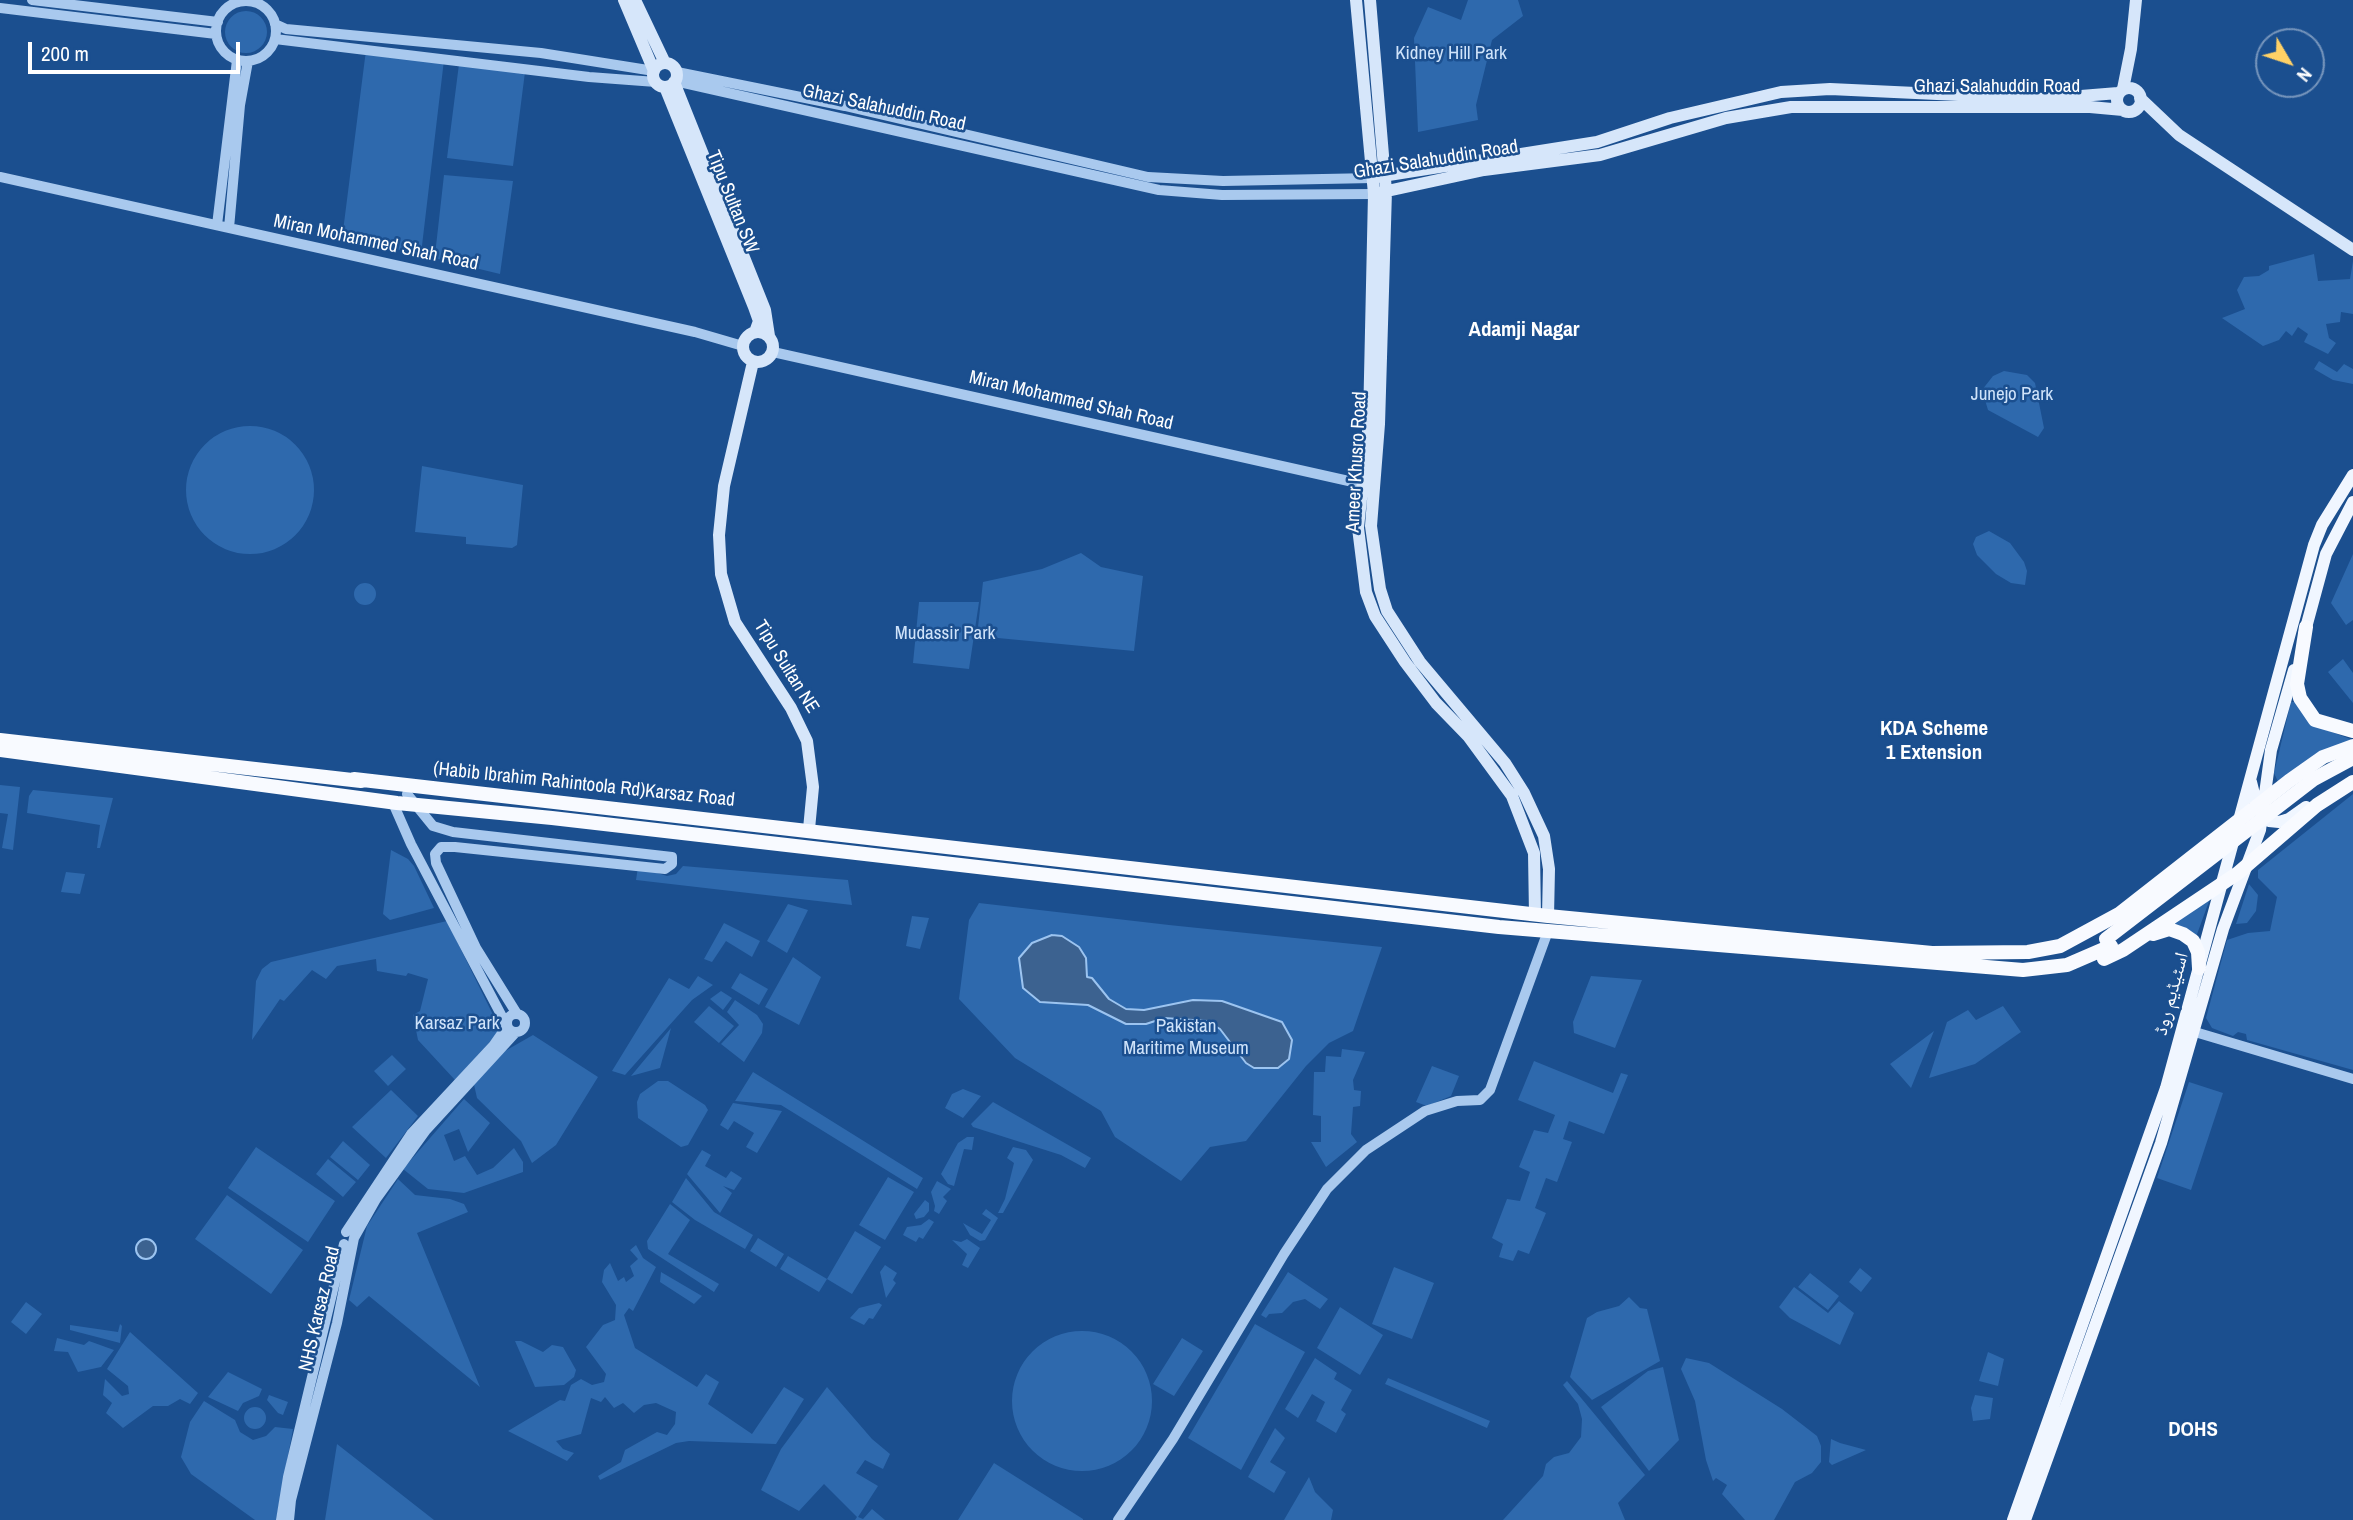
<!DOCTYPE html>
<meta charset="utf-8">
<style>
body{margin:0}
#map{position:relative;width:2353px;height:1520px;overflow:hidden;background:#1b4f8f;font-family:"Archivo Narrow",sans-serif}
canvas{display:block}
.north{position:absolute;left:2255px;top:28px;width:70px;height:70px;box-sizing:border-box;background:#1b4f8f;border:2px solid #7695bc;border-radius:50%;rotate:129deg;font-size:19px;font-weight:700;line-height:28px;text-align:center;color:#fff}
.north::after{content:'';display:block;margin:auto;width:24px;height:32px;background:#ffd166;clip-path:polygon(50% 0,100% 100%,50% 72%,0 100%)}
.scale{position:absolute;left:28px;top:42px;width:212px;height:32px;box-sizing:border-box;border:4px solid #fff;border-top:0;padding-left:9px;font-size:21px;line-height:24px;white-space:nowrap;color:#fff;-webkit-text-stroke:5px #1b4f8f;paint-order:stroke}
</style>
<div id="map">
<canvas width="2353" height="1520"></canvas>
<div class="north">N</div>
<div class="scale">200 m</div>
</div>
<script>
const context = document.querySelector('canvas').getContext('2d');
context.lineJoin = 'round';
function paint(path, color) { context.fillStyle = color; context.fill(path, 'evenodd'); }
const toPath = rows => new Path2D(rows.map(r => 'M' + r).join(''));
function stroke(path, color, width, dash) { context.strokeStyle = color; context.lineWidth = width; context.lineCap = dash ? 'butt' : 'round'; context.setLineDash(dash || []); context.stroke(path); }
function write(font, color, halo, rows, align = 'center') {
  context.font = font + ' "Archivo Narrow","Noto Naskh Arabic",sans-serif'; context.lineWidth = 5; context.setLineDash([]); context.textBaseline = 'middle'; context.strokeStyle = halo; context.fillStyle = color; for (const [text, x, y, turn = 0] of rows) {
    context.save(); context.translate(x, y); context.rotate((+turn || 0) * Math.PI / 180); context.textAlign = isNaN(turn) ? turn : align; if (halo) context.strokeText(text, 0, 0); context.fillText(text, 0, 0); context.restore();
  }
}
paint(toPath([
 [1468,0,1518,0,1523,16,1492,40,1476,105,1478,120,1418,132,1414,38,1428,7,1461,20],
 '225 32a21 21 0 1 1 42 0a21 21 0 1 1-42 0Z',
 [366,50,444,60,421,254,342,239],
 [459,64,525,72,513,166,447,158],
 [444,175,513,181,500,274,438,259,435,255],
 [2314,254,2318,281,2350,279,2353,261,2353,314,2341,312,2340,322,2326,324,2329,338,2336,343,2328,354,2304,342,2308,334,2298,327,2292,336,2286,331,2279,340,2263,346,2222,318,2245,309,2237,290,2244,277,2259,276,2269,270,2269,266],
 [2319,361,2337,372,2344,364,2353,369,2353,384,2333,380,2314,369],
 [2004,371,2027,375,2035,383,2044,428,2038,437,1988,410,1982,390,1993,376],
 '186 490a64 64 0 1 1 128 0a64 64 0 1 1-128 0Z',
 [422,466,523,485,517,545,512,548,466,544,466,537,415,532],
 [1989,531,2010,543,2024,562,2027,571,2025,585,2011,583,1996,574,1977,555,1973,544,1976,537],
 [1081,553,1101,567,1143,576,1134,651,977,636,983,582,1042,569],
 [2353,554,2353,620,2346,625,2331,603],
 '354 594a11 11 0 1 1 22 0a11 11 0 1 1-22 0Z',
 [919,602,979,602,969,669,913,663],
 [2343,659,2353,673,2353,703,2328,672],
 [2291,702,2295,702,2313,725,2353,740,2315,754,2280,786,2274,773],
 [0,785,20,787,13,850,2,848,8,814,0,813],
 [33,790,113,798,100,848,97,848,100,825,27,813,29,796],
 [2353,794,2353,1070,2247,1040,2246,1034,2238,1032,2233,1036,2212,1028,2206,1018,2227,940,2248,933,2270,931,2277,897,2258,878,2258,870],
 [391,850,408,859,414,866,434,908,390,920,383,914],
 [683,866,848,880,852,905,636,880,638,867,667,876,676,874],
 [66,872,85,874,80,894,61,892],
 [2249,884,2258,895,2256,911,2247,923,2236,924],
 [2212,893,2196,937,2171,926],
 [979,903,1169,925,1382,947,1353,1031,1329,1043,1306,1066,1246,1141,1210,1147,1181,1181,1115,1137,1101,1111,1015,1058,959,999,969,920],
 [788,904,808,910,787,953,767,941],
 [912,916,929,918,920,949,906,946],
 [447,921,497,1023,498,1033,455,1080,418,1040,413,1015,420,1011,428,979,408,973,406,976,377,971,376,959,337,966,326,979,312,970,284,1001,280,999,252,1040,256,981,262,969,271,962],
 [724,923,760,941,752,957,726,941,712,962,704,959],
 [793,957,821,977,799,1025,765,1007],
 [740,973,768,989,759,1005,731,988],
 [698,976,713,985,692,1000,625,1075,612,1071,669,978,689,989],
 [1591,976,1642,980,1615,1048,1574,1033,1573,1022],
 [721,991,732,998,723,1010,710,999],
 [735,1000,757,1015,763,1024,762,1033,744,1062,721,1044,739,1025,727,1012],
 [709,1006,734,1026,719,1043,694,1022],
 [2003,1006,2021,1032,1975,1064,1929,1078,1947,1022,1968,1010,1976,1020],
 [671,1028,660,1068,631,1076],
 [1934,1031,1911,1088,1890,1064],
 [533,1035,598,1077,556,1145,532,1163,521,1141,477,1098,473,1080,498,1055],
 [1342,1049,1365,1052,1353,1080,1354,1090,1361,1091,1360,1106,1353,1107,1351,1134,1357,1142,1326,1167,1311,1142,1321,1142,1321,1116,1313,1115,1314,1072,1325,1072,1326,1056,1341,1057],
 [392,1055,406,1069,388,1086,374,1071],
 [1534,1061,1613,1093,1621,1073,1628,1075,1604,1134,1569,1121,1563,1139,1572,1142,1557,1182,1546,1178,1535,1208,1546,1213,1529,1254,1518,1250,1513,1261,1499,1257,1503,1244,1492,1238,1507,1199,1520,1201,1530,1172,1519,1167,1534,1130,1548,1133,1555,1115,1518,1100],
 [1432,1066,1459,1076,1451,1096,1427,1106,1416,1102],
 [753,1072,923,1178,917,1189,781,1105,735,1101],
 [658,1081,668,1081,705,1105,708,1110,688,1145,681,1147,638,1118,637,1102,640,1094],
 [2189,1082,2223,1093,2191,1190,2157,1178],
 [963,1089,981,1096,963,1118,945,1108,952,1094],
 [391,1090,418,1116,386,1158,352,1127],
 [464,1099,490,1123,468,1152,459,1129,444,1135,454,1161,465,1156,477,1175,493,1168,514,1148,523,1162,523,1172,464,1193,428,1189,403,1169],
 [993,1102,1091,1158,1085,1168,1061,1155,973,1127,971,1124],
 [733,1103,782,1111,757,1153,746,1147,754,1133,734,1121,728,1130,720,1125],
 [967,1137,974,1137,972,1150,964,1149,954,1186,948,1184,941,1174,958,1143],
 [343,1141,370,1165,358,1180,330,1157],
 [256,1147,335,1201,308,1242,228,1188],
 [1013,1147,1026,1150,1033,1160,1003,1213,998,1213,1005,1199,1014,1163,1007,1158],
 [702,1150,711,1155,705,1166,726,1178,731,1171,742,1178,734,1190,723,1186,732,1193,720,1213,687,1174],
 [328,1159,356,1182,343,1197,316,1174],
 [888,1177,914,1192,885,1240,859,1225],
 [686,1178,714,1212,753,1235,745,1249,695,1220,672,1202],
 [398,1179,415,1195,450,1199,464,1204,468,1212,417,1233,480,1387,369,1296,357,1307,349,1300,367,1226],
 [937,1181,951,1189,943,1197,947,1201,939,1214,934,1211,935,1206,931,1192],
 [227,1195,303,1250,271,1294,195,1239],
 [925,1200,929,1203,929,1211,924,1217,916,1219,914,1214],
 [670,1204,690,1220,668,1254,719,1284,714,1292,648,1249,647,1241],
 [986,1209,998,1218,985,1240,980,1241,970,1235,963,1223,982,1234,991,1220,982,1214],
 [929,1219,934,1222,923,1239,919,1237,916,1242,903,1235,907,1227,921,1225],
 [855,1231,881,1247,852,1294,827,1279,819,1292,780,1269,788,1256,827,1279],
 [758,1238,784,1254,776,1267,750,1251],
 [967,1239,980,1248,968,1268,962,1265,967,1254,952,1240,961,1242],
 [636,1245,643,1258,656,1267,633,1311,629,1308,624,1315,635,1348,697,1387,706,1374,719,1382,708,1404,752,1434,784,1387,804,1399,776,1444,689,1441,676,1443,600,1480,598,1476,621,1462,625,1450,657,1432,667,1435,675,1424,676,1412,656,1403,644,1405,634,1413,623,1403,614,1408,605,1397,601,1402,591,1398,581,1434,556,1441,563,1449,574,1453,567,1461,508,1431,560,1400,565,1401,571,1385,581,1379,592,1385,604,1382,606,1374,586,1347,603,1325,615,1320,616,1305,602,1282,604,1270,610,1263,618,1281,624,1277,626,1282,634,1276,630,1266,638,1259,630,1250],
 [885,1265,897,1273,893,1280,896,1283,886,1298,880,1272],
 [1394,1267,1434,1283,1412,1339,1372,1324],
 [1860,1268,1872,1278,1861,1292,1849,1282],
 [661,1272,702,1296,694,1304,660,1282],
 [1288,1272,1328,1299,1320,1309,1305,1299,1293,1302,1282,1313,1269,1314,1266,1318,1261,1315],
 [1810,1273,1839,1296,1828,1310,1798,1287],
 [1794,1287,1828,1313,1839,1301,1854,1313,1840,1345,1790,1318,1779,1307],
 [1629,1297,1640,1308,1647,1309,1660,1361,1592,1400,1570,1377,1587,1318,1597,1312,1619,1306],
 [26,1302,42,1314,26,1334,11,1322],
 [879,1303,882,1305,873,1319,869,1318,864,1325,850,1318,859,1308],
 [1340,1307,1383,1335,1360,1375,1317,1348],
 [120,1324,122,1326,120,1343,70,1330,70,1325,118,1332],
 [1255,1324,1305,1352,1241,1470,1188,1438],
 '1012 1401a70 70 0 1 1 140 0a70 70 0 1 1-140 0Z',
 [130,1332,198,1393,190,1404,180,1399,168,1406,153,1406,123,1428,106,1413,112,1403,103,1395,105,1379,122,1396,129,1394,128,1386,107,1369],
 [57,1338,84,1345,89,1341,114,1350,101,1367,78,1372,68,1352,54,1351],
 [1182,1338,1203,1351,1174,1396,1153,1384],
 [521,1341,543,1352,552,1345,563,1347,576,1370,574,1377,564,1385,535,1387,515,1341],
 [1988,1352,2004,1359,1998,1386,1979,1381],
 [1315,1358,1337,1373,1334,1379,1352,1390,1341,1410,1346,1414,1336,1433,1316,1421,1325,1402,1312,1394,1298,1418,1285,1409],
 [1686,1358,1709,1363,1782,1409,1817,1436,1821,1446,1821,1462,1812,1473,1795,1482,1774,1520,1745,1520,1722,1494,1727,1485,1716,1478,1713,1481,1706,1460,1695,1401,1681,1369],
 [1663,1367,1679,1440,1649,1471,1601,1407,1648,1371],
 [228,1372,262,1389,259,1396,243,1403,238,1411,208,1397],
 [1388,1378,1490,1421,1487,1428,1385,1384],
 [1567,1381,1645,1475,1618,1503,1625,1520,1503,1520,1543,1476,1546,1464,1554,1457,1569,1453,1581,1437,1582,1419,1578,1404,1563,1385],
 [827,1387,872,1439,890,1454,883,1469,865,1460,856,1473,878,1486,858,1517,863,1519,872,1509,885,1520,855,1520,857,1517,824,1484,799,1511,761,1490,781,1449],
 [269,1395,288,1402,283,1415,278,1413,267,1400],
 [1975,1395,1993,1398,1990,1419,1973,1421,1971,1408],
 [204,1401,235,1420,240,1432,253,1440,266,1436,275,1427,293,1429,276,1520,255,1520,191,1474,181,1457,190,1422],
 '244 1418a11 11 0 1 1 22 0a11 11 0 1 1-22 0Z',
 [1275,1428,1285,1438,1270,1462,1286,1472,1274,1493,1248,1477],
 [1831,1439,1840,1443,1866,1450,1832,1465,1829,1462],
 [337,1444,434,1520,325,1520],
 [994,1463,1083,1519,1083,1520,958,1520],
 [1309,1477,1315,1492,1333,1510,1331,1520,1284,1520]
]), '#2e69ad');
const water = toPath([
 [1052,935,1062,936,1079,947,1086,958,1087,977,1092,978,1109,999,1126,1009,1144,1010,1193,1000,1222,1001,1282,1022,1292,1040,1289,1059,1278,1068,1254,1068,1246,1063,1220,1029,1207,1021,1164,1018,1146,1024,1126,1024,1088,1005,1040,1002,1023,988,1019,958,1032,943,1052,935],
 '136 1249a10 10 0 1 1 20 0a10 10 0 1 1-20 0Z'
]);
paint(water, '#3c6290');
stroke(water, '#9cc4f0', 2);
stroke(toPath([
 [32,0,218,22],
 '216 31a30 30 0 1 1 60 0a30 30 0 1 1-60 0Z',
 [0,8,216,34],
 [275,24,286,29,541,53,654,71],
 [275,39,589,77,656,82],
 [677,72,845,106,1148,177,1223,181,1373,178],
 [675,81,1159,190,1222,195,1374,194],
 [0,177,695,332,743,346],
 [217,225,237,60],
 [229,228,240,105,248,61],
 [773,352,1362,484],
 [407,794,433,826,453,832,672,857,672,864,665,869,455,847,441,847,435,854,436,863,476,948,517,1014],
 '507 1023a9 9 0 1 1 18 0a9 9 0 1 1-18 0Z',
 [2195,1032,2353,1079],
 [346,1232,411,1134,493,1046,507,1026,411,844,393,803],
 [281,1520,288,1477,344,1244],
 [289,1520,291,1500,337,1323,354,1238,376,1199,426,1130,515,1033],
 [1118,1520,1173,1439,1284,1254,1327,1189,1366,1150,1425,1111,1457,1101,1480,1100,1490,1090,1548,931]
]), '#a9c9ee', 10);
stroke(toPath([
 [624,0,654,71],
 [635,0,665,63],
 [1356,0,1374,194,1369,422,1358,528,1366,592,1375,616,1405,662,1436,703,1468,736,1512,796,1534,853,1535,915],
 [1370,0,1386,191,1379,424,1371,526,1380,589,1387,611,1420,662,1505,763,1524,793,1544,836,1549,869,1548,916],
 '653 75a12 12 0 1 1 24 0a12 12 0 1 1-24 0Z',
 [674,82,765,310,769,336],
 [665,87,754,307,759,321,755,332],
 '2117 100a12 12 0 1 1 24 0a12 12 0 1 1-24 0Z',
 [2123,89,2131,49,2136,0],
 [2140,98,2179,135,2353,250],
 [1376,177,1597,142,1670,118,1781,92,1830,89,2044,99,2118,93],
 [1378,193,1484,170,1600,155,1726,118,1791,107,2090,107,2123,110],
 '743 347a15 15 0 1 1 30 0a15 15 0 1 1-30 0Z',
 [753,362,724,486,719,535,721,574,735,622,791,708,807,741,813,787,809,829]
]), '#d6e6fa', 12);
stroke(toPath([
 [2304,635,2326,554,2353,502],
 [2251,782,2257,806,2269,821,2279,822,2289,819,2306,807],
 [2013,1520,2166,1088,2314,545,2322,525,2353,475],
 [2025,1520,2161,1143,2223,929,2260,830,2271,750,2294,670]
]), '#f0f6ff', 12);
stroke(toPath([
 [2306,627,2297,684,2300,698,2315,720,2353,731],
 [0,740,361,781],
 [0,750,397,803,552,818,1499,927,2023,970,2067,965,2111,946],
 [354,779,1548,916,1932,953,2028,952,2060,946,2119,914,2289,781,2323,757,2353,746],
 [2153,934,2169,929,2183,934,2193,941,2198,952,2199,968],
 [2104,959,2123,950,2238,873,2317,805,2353,782]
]), '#f8faff', 14);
stroke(toPath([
 [2106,939,2314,779,2353,758]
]), '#f8faff', 14);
write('19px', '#cfe3fa', '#1b4f8f', [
 ["Kidney Hill Park",1451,54],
 ["Junejo Park",2012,395],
 ["Mudassir Park",945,634],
 ["Karsaz Park",457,1024],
 ["Pakistan",1186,1027],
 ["Maritime Museum",1186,1049]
]);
write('19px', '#fff', '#1b4f8f', [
 ["Ghazi Salahuddin Road",1997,87],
 ["Ghazi Salahuddin Road",884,108,12],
 ["Ghazi Salahuddin Road",1436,160,-9],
 ["Tipu Sultan SW",732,202,68],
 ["Miran Mohammed Shah Road",376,243,12],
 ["Miran Mohammed Shah Road",1071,401,13],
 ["Ameer Khusro Road",1357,462,-87],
 ["Tipu Sultan NE",786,667,58],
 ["(Habib Ibrahim Rahintoola Rd)Karsaz Road",584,785,6],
 ["اسٹیڈیم روڈ",2172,994,-75],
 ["NHS Karsaz Road",320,1309,-77]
]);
write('bold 21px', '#fff', '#1b4f8f', [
 ["Adamji Nagar",1524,330],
 ["KDA Scheme",1934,729],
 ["1 Extension",1934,753],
 ["DOHS",2193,1430]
]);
</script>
